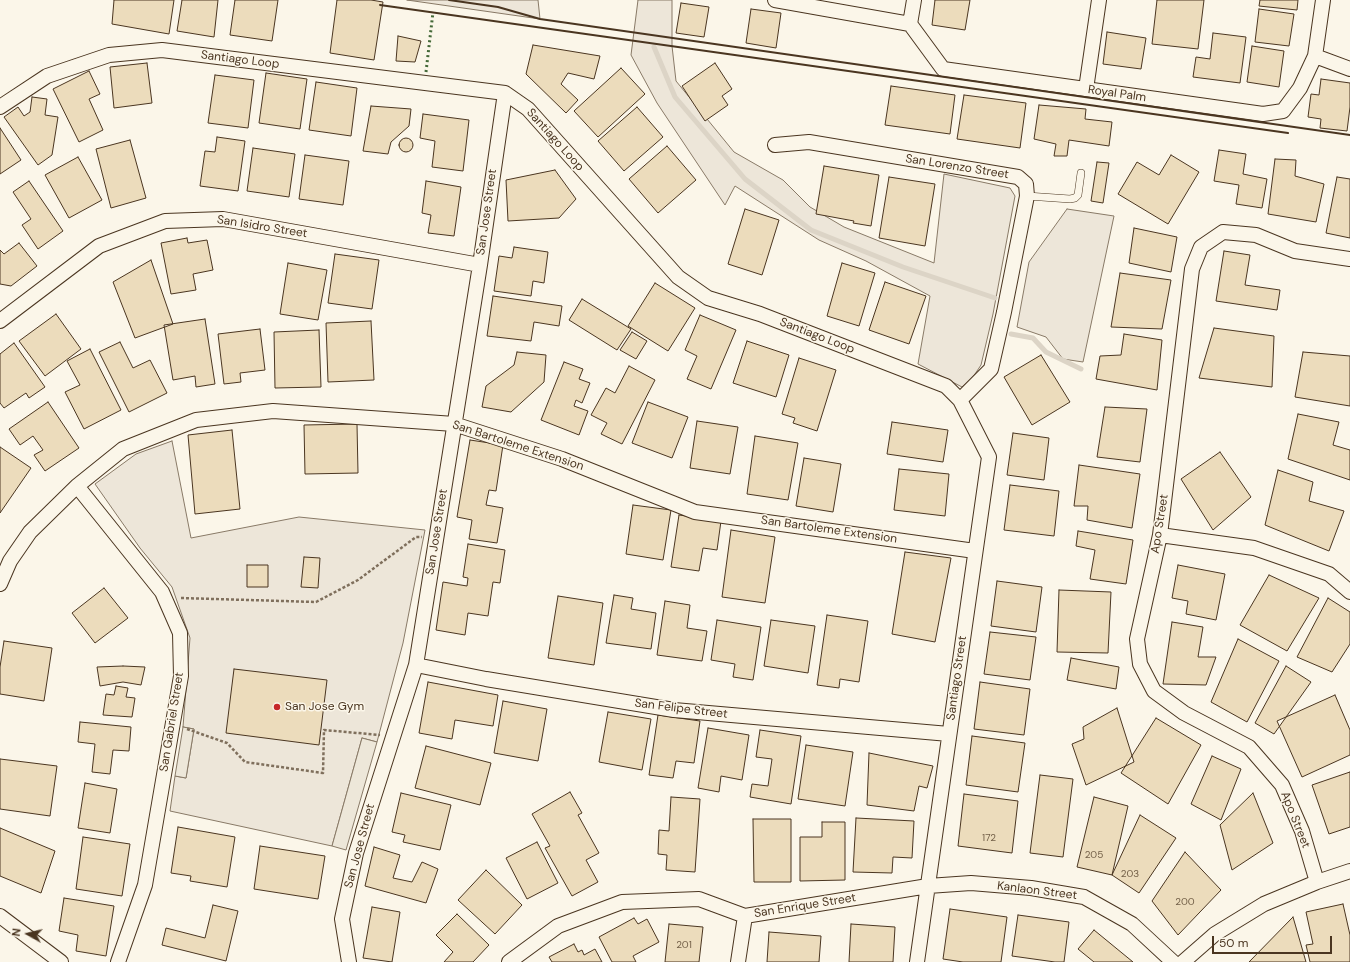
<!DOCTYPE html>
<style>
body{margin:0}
#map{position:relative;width:1350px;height:962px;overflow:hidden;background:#fbf6e9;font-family:"DM Sans",sans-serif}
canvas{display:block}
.north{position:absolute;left:8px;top:914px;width:40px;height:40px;-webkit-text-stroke:3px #fbf6e9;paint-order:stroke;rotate:278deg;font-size:11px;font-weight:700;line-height:16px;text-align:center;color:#4a3520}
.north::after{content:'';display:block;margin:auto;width:14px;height:18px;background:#4a3520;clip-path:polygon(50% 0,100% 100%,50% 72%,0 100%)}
.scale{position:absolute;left:1212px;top:936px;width:120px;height:18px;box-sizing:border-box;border:2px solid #4a3520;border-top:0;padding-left:5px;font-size:12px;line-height:14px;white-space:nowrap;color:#4a3520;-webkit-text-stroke:3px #fbf6e9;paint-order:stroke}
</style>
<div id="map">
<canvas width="1350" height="962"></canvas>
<div class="north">N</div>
<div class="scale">50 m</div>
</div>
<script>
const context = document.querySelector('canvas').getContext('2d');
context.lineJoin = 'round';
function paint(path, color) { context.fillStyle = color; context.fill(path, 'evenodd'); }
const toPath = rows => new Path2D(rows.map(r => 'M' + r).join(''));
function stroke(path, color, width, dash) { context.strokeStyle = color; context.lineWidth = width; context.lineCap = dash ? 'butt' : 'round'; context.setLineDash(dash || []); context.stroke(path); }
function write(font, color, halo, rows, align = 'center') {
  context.font = font + ' "DM Sans",sans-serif'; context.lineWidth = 3; context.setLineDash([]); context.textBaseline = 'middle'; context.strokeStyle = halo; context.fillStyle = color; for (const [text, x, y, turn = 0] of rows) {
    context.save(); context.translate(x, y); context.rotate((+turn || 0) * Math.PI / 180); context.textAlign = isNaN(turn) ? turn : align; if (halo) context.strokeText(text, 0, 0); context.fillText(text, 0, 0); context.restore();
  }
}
const green = toPath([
 [407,0,538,0,540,19,407,0],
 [638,0,672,0,672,46,676,81,734,152,783,180,810,207,844,227,934,263,944,174,1010,188,1015,196,993,314,981,365,971,380,962,387,918,364,930,296,866,261,819,240,735,186,725,205,657,103,631,55,638,0],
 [1067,209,1114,216,1083,362,1063,359,1046,337,1017,327,1029,262,1067,209],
 [172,441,191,538,299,517,425,530,403,643,377,742,362,738,332,846,170,811,175,776,186,778,194,729,183,727,190,638,172,587,140,548,95,484,136,454,172,441]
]);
paint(green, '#ede6d9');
stroke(green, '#887966', 1);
const parking = toPath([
 [183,727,194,729,186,778,175,776,183,727],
 [362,738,377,742,346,850,332,846,362,738]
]);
paint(parking, '#ede7d9');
stroke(parking, '#887966', 1);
stroke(toPath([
 [654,47,675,97,745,179,811,230,903,267,995,298],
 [1011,334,1033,338,1046,352,1081,369]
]), '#dcd4c6', 5);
const building = toPath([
 [114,0,174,0,169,34,112,24,114,0],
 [182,0,218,0,214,37,177,31,182,0],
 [235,0,278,0,272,41,230,35,235,0],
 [337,0,371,0,383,2,374,60,330,53,337,0],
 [935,0,970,0,965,30,932,25,935,0],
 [1157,0,1204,0,1198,49,1152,44,1157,0],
 [1260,0,1298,0,1297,10,1259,6,1260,0],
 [681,3,709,7,704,37,676,33,681,3],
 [751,9,781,13,776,48,746,43,751,9],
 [1259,9,1294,14,1289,46,1255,42,1259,9],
 [1107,32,1146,38,1141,69,1103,64,1107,32],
 [1213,33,1246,37,1240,83,1193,77,1196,57,1210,59,1213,33],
 [398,36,421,41,415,62,396,61,398,36],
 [533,45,600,56,594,79,568,73,561,84,578,100,566,113,526,74,533,45],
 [1252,46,1284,51,1279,87,1247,82,1252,46],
 [147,63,152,103,114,108,110,67,147,63],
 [715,63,732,89,722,96,728,105,705,121,682,86,715,63],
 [621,68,645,94,598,137,574,111,621,68],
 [89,71,100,94,89,99,103,130,79,142,53,89,89,71],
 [266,73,307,79,300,129,259,123,266,73],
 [215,75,254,80,248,128,208,123,215,75],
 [1321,79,1350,83,1350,107,1347,131,1320,128,1321,119,1308,117,1311,94,1319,95,1321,79],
 [316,82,357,88,351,136,309,130,316,82],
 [891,86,955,95,950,134,885,125,891,86],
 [964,95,1026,103,1020,148,957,139,964,95],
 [32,97,47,99,45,115,58,117,52,155,38,165,4,117,18,107,24,116,30,112,32,97],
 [1039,105,1086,109,1085,119,1112,122,1109,146,1069,140,1067,156,1054,156,1056,144,1034,139,1039,105],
 [371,106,411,109,409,126,391,142,388,154,363,151,371,106],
 [637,107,663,137,624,171,598,141,637,107],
 [423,114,469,120,463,171,432,167,435,141,420,138,423,114],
 [0,128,21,160,0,174,0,128],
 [217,137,245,141,238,191,200,186,205,151,215,152,217,137],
 '399 145a7 7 0 1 1 14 0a7 7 0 1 1-14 0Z',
 [130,140,146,198,111,208,96,149,130,140],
 [667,146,696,180,658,213,629,179,667,146],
 [253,148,295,154,289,197,247,191,253,148],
 [1219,150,1246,154,1243,174,1267,179,1262,208,1236,204,1239,185,1214,181,1219,150],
 [305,155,349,161,343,205,299,199,305,155],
 [1171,155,1199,172,1168,224,1118,194,1137,162,1159,175,1171,155],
 [78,157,102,200,69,218,45,175,78,157],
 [1275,159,1296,160,1295,176,1324,184,1316,222,1268,214,1275,159],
 [1097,162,1109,163,1103,203,1091,201,1097,162],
 [824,166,879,175,871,226,853,223,854,221,816,214,824,166],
 [555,170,576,199,559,218,508,221,506,180,555,170],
 [889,177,935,184,925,246,879,238,889,177],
 [1337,177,1350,179,1350,238,1326,233,1337,177],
 [29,181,63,231,38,249,22,225,31,219,13,192,29,181],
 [426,181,461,187,454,236,428,233,431,215,422,213,426,181],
 [745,209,779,220,762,275,728,264,745,209],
 [1134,228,1177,237,1171,272,1129,263,1134,228],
 [187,238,188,243,207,240,213,270,193,274,196,290,171,294,161,243,187,238],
 [19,243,37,266,11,286,0,284,0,250,4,254,19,243],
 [514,247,548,252,544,283,533,281,531,296,494,291,499,256,512,258,514,247],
 [1224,251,1250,255,1245,285,1280,290,1277,310,1216,301,1224,251],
 [335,254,379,260,372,309,328,303,335,254],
 [151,260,173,324,135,338,113,282,151,260],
 [288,263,327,270,318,320,280,314,288,263],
 [842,263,875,273,859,326,827,316,842,263],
 [1120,273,1171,280,1162,329,1111,327,1120,273],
 [885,282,926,296,909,344,869,330,885,282],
 [655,283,695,308,668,351,628,326,655,283],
 [493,296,562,306,559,326,534,322,531,341,487,336,493,296],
 [582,299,631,329,617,350,569,320,582,299],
 [56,314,81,349,45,376,19,341,56,314],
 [700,315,736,330,711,389,687,379,697,356,685,350,700,315],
 [205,319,215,384,196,387,195,376,173,380,164,325,205,319],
 [371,321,374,380,328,382,326,323,371,321],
 [1214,328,1274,336,1272,387,1199,378,1214,328],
 [260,329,265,370,240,373,241,382,224,384,218,334,260,329],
 [319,330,321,387,275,388,274,332,319,330],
 [632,332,647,341,636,359,620,350,632,332],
 [1124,334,1162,340,1157,390,1096,379,1100,356,1121,355,1124,334],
 [747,341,789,355,776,397,733,383,747,341],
 [120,342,133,368,150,360,167,393,129,412,99,352,120,342],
 [14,343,45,387,29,398,26,393,4,408,0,403,0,354,14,343],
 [90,349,121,410,84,429,65,392,80,385,67,361,90,349],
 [517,352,546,355,544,382,511,412,482,407,486,386,514,365,517,352],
 [1303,352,1350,356,1350,406,1295,397,1303,352],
 [1041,355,1070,402,1032,425,1004,377,1041,355],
 [799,358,836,370,817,431,793,423,795,418,782,414,799,358],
 [564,362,583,369,579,379,590,383,582,403,576,400,574,406,588,411,579,435,541,420,564,362],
 [629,366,655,380,622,444,601,434,607,423,591,415,606,388,615,393,629,366],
 [48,402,79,448,45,471,34,455,43,450,33,436,20,445,9,429,48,402],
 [648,402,688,417,672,458,632,443,648,402],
 [1105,407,1147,409,1140,462,1097,457,1105,407],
 [1298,414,1339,422,1333,445,1350,450,1350,480,1288,459,1298,414],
 [697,421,738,427,730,474,690,468,697,421],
 [892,422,948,430,943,462,887,454,892,422],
 [357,424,358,473,305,474,304,425,357,424],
 [232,430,240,509,195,514,188,435,232,430],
 [1013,433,1049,438,1044,480,1007,475,1013,433],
 [755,436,798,443,788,500,747,494,755,436],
 [470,440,503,445,496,491,489,490,486,505,503,508,497,543,469,539,472,520,457,517,470,440],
 [0,447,31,468,0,513,0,447],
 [1220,452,1251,497,1213,530,1181,479,1220,452],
 [804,458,841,464,833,512,796,506,804,458],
 [1079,465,1140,474,1132,528,1087,520,1088,506,1074,506,1079,465],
 [899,469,949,474,945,516,894,510,899,469],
 [1278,470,1313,482,1309,501,1344,511,1329,551,1265,525,1278,470],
 [1010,485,1059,491,1054,536,1004,530,1010,485],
 [633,505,671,510,663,560,626,554,633,505],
 [679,515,721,521,717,550,703,548,699,571,671,567,679,515],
 [731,530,775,537,765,603,722,597,731,530],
 [1078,531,1133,540,1126,584,1090,579,1095,550,1076,546,1078,531],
 [468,544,505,550,500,583,493,582,488,616,468,613,465,635,436,630,443,582,467,586,468,578,463,577,468,544],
 [905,552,951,558,935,642,892,634,905,552],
 [304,557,320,558,318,588,301,587,304,557],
 [247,565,268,565,268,587,247,587,247,565],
 [1178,565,1225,574,1216,620,1186,614,1188,601,1172,598,1178,565],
 [1269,575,1319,598,1287,651,1240,625,1269,575],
 [997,581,1042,587,1036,632,991,626,997,581],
 [104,588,128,618,95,643,72,613,104,588],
 [1059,590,1111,592,1108,653,1057,652,1059,590],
 [614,595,633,598,631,609,656,613,651,649,606,643,614,595],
 [558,596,603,603,594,665,548,658,558,596],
 [1328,598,1350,612,1350,644,1332,672,1297,657,1328,598],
 [665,601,690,605,687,628,707,631,702,661,657,655,665,601],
 [827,615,868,621,859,682,840,679,839,688,817,685,827,615],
 [717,620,761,627,753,680,733,677,735,664,711,660,717,620],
 [771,620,815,626,808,673,764,666,771,620],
 [1172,622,1203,627,1198,657,1216,657,1206,685,1163,684,1172,622],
 [990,632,1036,637,1030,680,984,674,990,632],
 [1238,639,1279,661,1247,722,1211,702,1238,639],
 [4,641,52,648,44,701,0,694,0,667,4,641],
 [1071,658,1119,667,1116,689,1067,680,1071,658],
 [123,666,145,667,141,685,123,682,100,686,97,667,123,666],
 [1286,666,1311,682,1274,734,1255,723,1286,666],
 [234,669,327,680,319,745,226,733,234,669],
 [428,682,498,695,493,726,455,720,452,739,419,733,428,682],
 [980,682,1030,689,1024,735,974,729,980,682],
 [116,686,128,688,126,697,135,698,132,717,103,715,106,694,114,695,116,686],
 [1335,695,1350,730,1350,755,1302,777,1277,721,1335,695],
 [503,701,547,709,538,761,494,753,503,701],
 [1117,708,1134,762,1086,785,1072,744,1084,739,1083,727,1117,708],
 [608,712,651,719,642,770,599,762,608,712],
 [658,715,700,721,694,763,676,761,673,778,649,775,658,715],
 [1156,718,1201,745,1168,804,1121,773,1156,718],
 [80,722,131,727,129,751,113,750,110,774,92,772,95,744,78,742,80,722],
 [708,728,749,735,742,780,721,776,719,792,698,788,708,728],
 [760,730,801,736,791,804,750,797,752,784,768,786,772,759,756,757,760,730],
 [972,736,1025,743,1018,792,966,785,972,736],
 [806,745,853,752,845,806,798,799,806,745],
 [426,746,491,763,480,805,415,788,426,746],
 [869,753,933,766,927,788,919,786,914,811,867,805,869,753],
 [1212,756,1241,769,1221,820,1191,804,1212,756],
 [0,759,57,766,50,816,0,809,0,759],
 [1350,772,1350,827,1329,834,1312,785,1350,772],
 [1040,775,1073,779,1063,857,1030,853,1040,775],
 [85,783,117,789,110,833,78,828,85,783],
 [570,792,582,813,578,815,599,853,586,860,598,882,572,896,545,848,550,846,532,814,570,792],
 [401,793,451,805,440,850,403,842,405,835,392,832,401,793],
 [1253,793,1273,843,1232,870,1220,825,1253,793],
 [964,794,1018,801,1012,853,958,846,964,794],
 [671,797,700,799,695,872,666,870,667,855,658,854,659,830,669,831,671,797],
 [1094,797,1128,806,1112,875,1077,867,1094,797],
 [1140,815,1176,838,1139,893,1112,875,1140,815],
 [856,818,914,821,912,858,893,857,892,873,853,872,856,818],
 [753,819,791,819,791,882,754,882,753,819],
 [822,822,845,822,845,880,800,881,800,837,822,837,822,822],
 [178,827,235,837,227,887,190,881,191,876,171,873,178,827],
 [0,828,55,851,41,893,0,876,0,828],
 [83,837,130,844,122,896,76,889,83,837],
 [537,842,558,883,527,899,506,858,537,842],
 [260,846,325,856,318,899,254,889,260,846],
 [374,847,400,855,393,878,412,882,422,862,438,869,426,903,365,886,374,847],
 [1185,852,1221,890,1178,935,1152,901,1185,852],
 [486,870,522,905,495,934,458,900,486,870],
 [64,898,114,906,106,956,76,951,78,935,59,931,64,898],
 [1343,904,1350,935,1350,962,1310,962,1306,945,1313,944,1306,912,1343,904],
 [213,905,238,911,226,961,162,945,166,928,205,938,213,905],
 [372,907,400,912,392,962,363,958,372,907],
 [950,909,1007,917,1001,962,963,962,943,959,950,909],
 [457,914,489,945,473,962,444,962,453,952,436,935,457,914],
 [1018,915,1069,922,1064,962,1055,962,1012,956,1018,915],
 [1293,917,1306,962,1249,962,1293,917],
 [634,918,638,924,647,919,659,942,633,956,636,962,612,962,599,937,634,918],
 [669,924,703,927,699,962,665,962,669,924],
 [851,924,895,927,893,962,849,962,851,924],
 [1094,930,1133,962,1094,962,1078,949,1094,930],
 [769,932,821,936,819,962,767,962,769,932],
 [574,944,578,952,582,950,584,955,595,949,602,962,552,962,549,957,574,944]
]);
paint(building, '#ecdcbc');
stroke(building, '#4a3520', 1);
const service = toPath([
 [1027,196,1070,199,1075,198,1078,195,1081,173]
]);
const minor = toPath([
 [775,0,910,24],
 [910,24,943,69,1263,114,1283,111,1300,88,1315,56,1323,0],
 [910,24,914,0],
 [1315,56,1350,69],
 [1086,89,1099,0],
 [0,107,47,76,109,55,162,50,505,93,528,109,678,277,708,298,760,314,946,386,960,400,989,457,917,962],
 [775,145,809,142,1018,177,1026,184,1027,196,1004,312,991,369,960,400],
 [0,321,99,246,165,221,223,219,480,265],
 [77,486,162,592,180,633,181,676,145,885,118,962],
 [1160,535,1254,548,1329,574,1350,592],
 [0,584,10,561,30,532,77,486,123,449,196,420,273,411,454,424,562,459,695,512,975,551],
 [416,665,486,679,674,710,949,734],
 [1317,882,1302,831,1282,785,1249,747,1184,713,1154,691,1140,664,1137,639,1160,535,1192,269,1201,247,1223,232,1256,235,1295,251,1350,259],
 [0,916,61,962],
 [349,962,342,919,356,853,416,665,480,265,505,93],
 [509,962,558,926,622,902,699,899,745,916,928,886,971,883,1031,888,1084,897,1132,924,1173,962],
 [738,962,745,916],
 [1183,962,1215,934,1264,904,1317,882,1350,871]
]);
stroke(service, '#4a3520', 8);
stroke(minor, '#4a3520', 16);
stroke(toPath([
 [181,598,316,602,358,580,416,537,422,537],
 [187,729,227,743,245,762,323,773,324,730,380,735]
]), '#7f6f5c', 2.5, [3, 2]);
stroke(service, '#fbf6e9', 7);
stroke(minor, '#fbf6e9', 14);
stroke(toPath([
 [426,72,433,12]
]), '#436837', 3, [2, 3]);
stroke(toPath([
 [449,0,498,7,540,19,1350,135],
 [380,5,1288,133]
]), '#4a3520', 2);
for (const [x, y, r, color] of [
 [277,707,4,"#c62828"]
]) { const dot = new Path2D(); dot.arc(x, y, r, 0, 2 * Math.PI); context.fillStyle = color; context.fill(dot); stroke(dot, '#fbf6e9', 1.5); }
write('10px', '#725f47', null, [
 ["172",989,838],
 ["205",1094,855],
 ["203",1130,874],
 ["200",1185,902],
 ["201",684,945]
]);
write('12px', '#4a3520', '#fbf6e9', [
 ["Santiago Loop",240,60,7],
 ["Royal Palm",1117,94,8],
 ["Santiago Loop",555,140,48],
 ["San Lorenzo Street",957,167,9],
 ["San Jose Street",487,212,-82],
 ["San Isidro Street",262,227,9],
 ["Santiago Loop",817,336,21],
 ["San Bartoleme Extension",518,446,18],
 ["Apo Street",1160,524,-81],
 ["San Bartoleme Extension",829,530,8],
 ["San Jose Street",437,532,-81],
 ["Santiago Street",957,678,-82],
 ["San Felipe Street",681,709,7],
 ["San Gabriel Street",172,722,-81],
 ["Apo Street",1295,820,68],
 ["San Jose Street",360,846,-75],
 ["Kanlaon Street",1037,891,7],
 ["San Enrique Street",805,906,-9]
]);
write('12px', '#4a3520', '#fbf6e9', [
 ["San Jose Gym",285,707]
], 'left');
</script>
